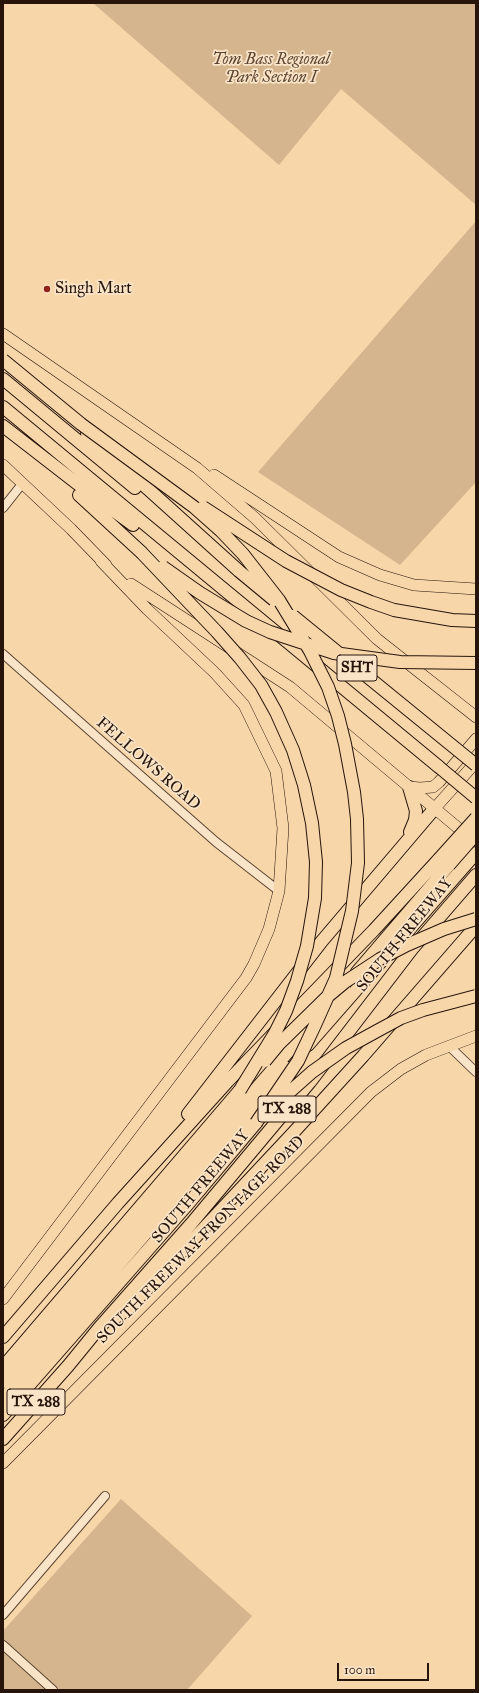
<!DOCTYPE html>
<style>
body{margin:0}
#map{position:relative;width:479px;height:1693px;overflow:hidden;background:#f7d6a9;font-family:"IM FELL Great Primer",serif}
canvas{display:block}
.frame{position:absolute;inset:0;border:4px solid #27150b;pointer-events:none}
.scale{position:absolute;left:337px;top:1663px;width:92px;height:18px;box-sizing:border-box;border:2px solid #27150b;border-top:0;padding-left:5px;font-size:12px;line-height:14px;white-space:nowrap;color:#27150b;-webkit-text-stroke:3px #fae4c7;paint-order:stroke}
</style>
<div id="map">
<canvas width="479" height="1693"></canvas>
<div class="frame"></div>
<div class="scale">100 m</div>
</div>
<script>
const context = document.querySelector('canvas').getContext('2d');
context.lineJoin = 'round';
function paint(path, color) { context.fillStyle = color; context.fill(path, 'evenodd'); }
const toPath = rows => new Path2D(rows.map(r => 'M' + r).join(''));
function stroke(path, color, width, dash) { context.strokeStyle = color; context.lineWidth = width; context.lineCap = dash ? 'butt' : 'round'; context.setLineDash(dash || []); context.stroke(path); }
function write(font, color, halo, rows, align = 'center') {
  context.font = font + ' "IM FELL Great Primer",serif'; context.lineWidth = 3.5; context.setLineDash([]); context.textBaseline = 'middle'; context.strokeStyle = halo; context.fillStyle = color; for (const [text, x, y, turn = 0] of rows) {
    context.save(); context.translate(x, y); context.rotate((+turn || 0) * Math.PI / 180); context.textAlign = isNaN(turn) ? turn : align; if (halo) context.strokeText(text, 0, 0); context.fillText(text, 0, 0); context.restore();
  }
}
paint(toPath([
 [93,3,476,3,476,205,341,89,279,165],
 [476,221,476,482,400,565,258,472],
 [121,1499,252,1616,187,1690,3,1690,3,1631]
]), '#d4b58e');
const minor = toPath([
 [3,508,22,484],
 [3,654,216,842,279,891],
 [449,1046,476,1072],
 [3,1615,105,1496],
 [3,1645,53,1690]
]);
const major = toPath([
 [3,334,197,468,255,518,377,639,476,717],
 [3,465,71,529,106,565],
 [214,475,339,557,380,575,414,585,476,589],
 [131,584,290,687,470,838],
 [409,787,420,788,433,787,439,782,476,739],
 [435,808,476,762],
 [3,1299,246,978,254,964,269,929,279,891,283,828,276,771,244,705,215,673,147,609,101,561],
 [3,1463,371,1092,401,1069,426,1055,476,1036]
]);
const highway = toPath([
 [3,379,135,488],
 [3,407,439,767],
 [3,426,92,495,133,525],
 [87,434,239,571],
 [79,495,141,552],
 [409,787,416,811,415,820,410,832],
 [357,972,449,865],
 [308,1045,476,853],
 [188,1114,322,941,435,808],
 [112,1320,128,1309,293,1133,363,1056,476,926],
 [3,1337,118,1203,228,1081,374,930,439,859],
 [3,1367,240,1090],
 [3,1382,344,987],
 [3,1399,288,1068],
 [3,1415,188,1204,256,1123],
 [3,1439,68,1366,99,1328,191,1224,310,1082,412,949,476,875]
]);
stroke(minor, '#5b4532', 10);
stroke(major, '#27150b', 12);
stroke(highway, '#27150b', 14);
stroke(minor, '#fae4c7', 8);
stroke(major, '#f7d6a9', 11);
stroke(highway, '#f7d6a9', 12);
const highwayBridge = toPath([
 [3,360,81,424,194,507,221,531,243,554,279,600,310,651,328,687,338,716,345,744,354,792,357,819,358,863,352,911,336,978,315,1025,298,1061,256,1123],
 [203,507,286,561,341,590,371,602,394,610,452,620,476,621],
 [141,552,217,632,240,658,261,685,276,712,293,750,304,785,312,823,316,862,315,898,307,946,297,981,286,1011,275,1033,240,1090],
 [163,567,200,593,246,621,270,632,334,653,400,662,476,663],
 [239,571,274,600],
 [293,616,476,765],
 [439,767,476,798],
 [439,859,476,818],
 [449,865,476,834],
 [265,1061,279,1044,327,997,345,982,380,959,407,945,444,929,476,919],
 [276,1104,312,1072,346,1048,377,1031,401,1018,423,1010,476,996]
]);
stroke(highwayBridge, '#27150b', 14, []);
stroke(highwayBridge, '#f7d6a9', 12);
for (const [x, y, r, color] of [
 [47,289,4,"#8f2418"]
]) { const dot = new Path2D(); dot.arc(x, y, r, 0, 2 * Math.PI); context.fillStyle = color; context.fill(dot); stroke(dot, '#fae4c7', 1.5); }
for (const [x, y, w] of [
 [357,668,40],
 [287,1109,58],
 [36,1402,58]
]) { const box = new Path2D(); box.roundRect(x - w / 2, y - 13, w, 26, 3); context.fillStyle = '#fae4c7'; context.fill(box); stroke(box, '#27150b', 1); }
write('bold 15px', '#27150b', null, [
 ["SHT",357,668],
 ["TX 288",287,1109],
 ["TX 288",36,1402]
]);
write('italic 16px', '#5b4532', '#fae4c7', [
 ["Tom Bass Regional",271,60],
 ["Park Section I",271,78]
]);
write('16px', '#27150b', '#fae4c7', [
 ["Singh Mart",55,289]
], 'left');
write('16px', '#27150b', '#fae4c7', [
 ["FELLOWS ROAD",148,764,41],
 ["SOUTH FREEWAY",405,935,-51],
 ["SOUTH FREEWAY",201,1187,-50],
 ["SOUTH FREEWAY FRONTAGE ROAD",201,1240,-45]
]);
</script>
